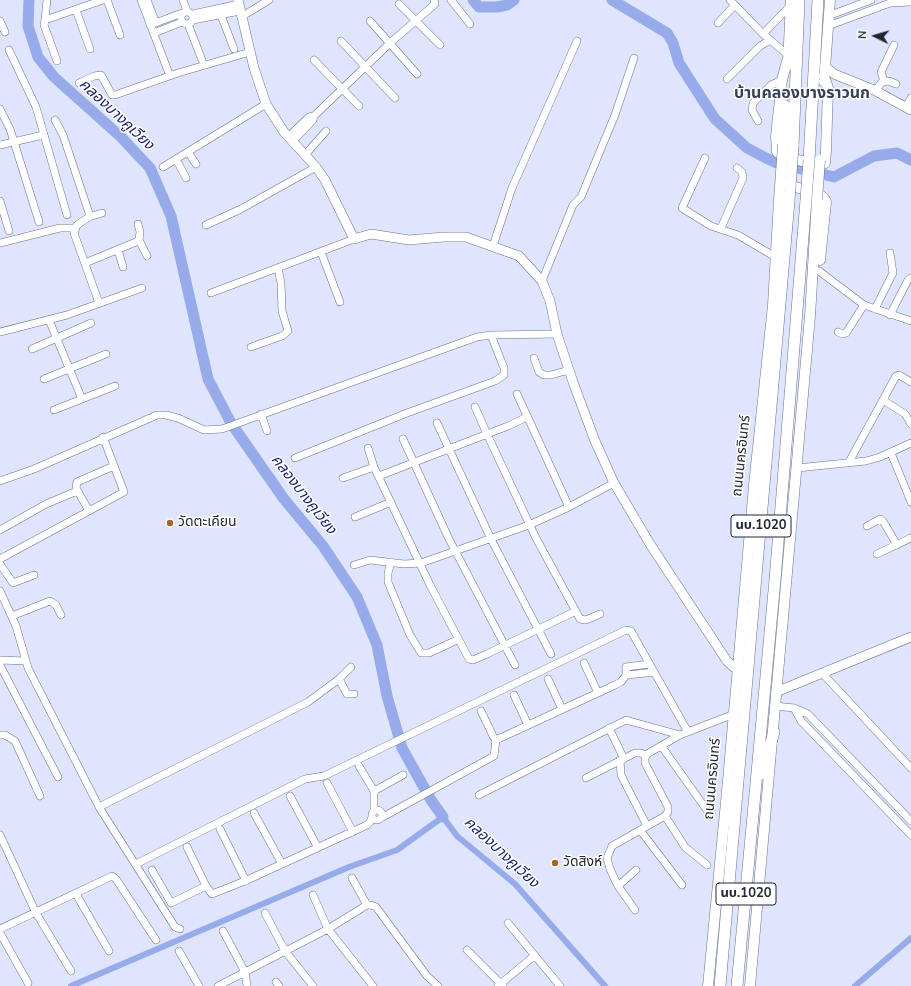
<!DOCTYPE html>
<meta charset="utf-8">
<style>
body{margin:0}
#map{position:relative;width:911px;height:986px;overflow:hidden;background:#dee5fc;font-family:"Nunito Sans",sans-serif}
canvas{display:block}
.north{position:absolute;left:855px;top:16px;width:40px;height:40px;-webkit-text-stroke:3px #fff;paint-order:stroke;rotate:275deg;font-size:11px;font-weight:700;line-height:16px;text-align:center;color:#232731}
.north::after{content:'';display:block;margin:auto;width:14px;height:18px;background:#232731;clip-path:polygon(50% 0,100% 100%,50% 72%,0 100%)}
</style>
<div id="map">
<canvas width="911" height="986"></canvas>
<div class="north">N</div>
</div>
<script>
const context = document.querySelector('canvas').getContext('2d');
context.lineJoin = 'round';
const toPath = rows => new Path2D(rows.map(r => 'M' + r).join(''));
function stroke(path, color, width, dash) { context.strokeStyle = color; context.lineWidth = width; context.lineCap = dash ? 'butt' : 'round'; context.setLineDash(dash || []); context.stroke(path); }
function write(font, color, halo, rows, align = 'center') {
  context.font = font + ' "Nunito Sans","Noto Sans Thai",sans-serif'; context.lineWidth = 3; context.setLineDash([]); context.textBaseline = 'middle'; context.strokeStyle = halo; context.fillStyle = color; for (const [text, x, y, turn = 0] of rows) {
    context.save(); context.translate(x, y); context.rotate((+turn || 0) * Math.PI / 180); context.textAlign = isNaN(turn) ? turn : align; if (halo) context.strokeText(text, 0, 0); context.fillText(text, 0, 0); context.restore();
  }
}
stroke(toPath([
 [71,986,349,867,397,850,443,817,457,836,515,884,605,986],
 [855,986,911,938]
]), '#97abea', 6);
stroke(toPath([
 [29,0,28,26,38,57,54,77,121,137,150,168,171,216,208,379,231,423,284,499,323,546,357,597,377,645,387,696,402,748,431,800,443,817],
 [473,0,479,7,497,7,507,5,514,0],
 [612,0,667,33,673,43,679,63,715,119,747,148,766,158,777,163,834,177,874,156,897,153,911,160]
]), '#97abea', 11);
const minor = toPath([
 [47,0,45,20,103,0],
 [107,0,120,35],
 [141,0,168,71],
 [147,0,156,23],
 [183,0,187,11],
 [451,0,470,24],
 [730,0,763,34,788,55],
 [399,4,440,45],
 [76,10,90,49],
 [219,10,234,49],
 '181 18a6 6 0 1 1 12 0a6 6 0 1 1-12 0Z',
 [193,14,239,4],
 [828,16,871,0],
 [241,17,269,0],
 [45,20,44,25,57,61],
 [193,20,240,11],
 [0,21,5,32],
 [370,21,417,74],
 [718,23,735,5],
 [188,24,202,60],
 [150,25,182,13],
 [828,26,890,3,911,2],
 [154,33,182,22],
 [763,34,790,6],
 [341,41,395,98],
 [9,50,36,107,67,215],
 [314,60,359,106],
 [727,79,760,46,770,40],
 [884,81,881,72,894,45],
 [79,83,94,76,101,75,112,95,115,95,178,73,250,52],
 [875,91,882,82,889,81,896,84],
 [906,107,911,98],
 [0,109,10,129,39,222],
 [55,120,63,135,89,213,89,217,77,225,74,233,99,303],
 [758,121,752,110,753,103,771,85,782,80],
 [288,137,309,117,314,116,390,43,435,4,434,0],
 [292,142,313,120,314,116],
 [0,145,43,135],
 [188,152,196,164],
 [305,155,326,131],
 [705,158,682,208,711,226,738,235,772,255],
 [176,159,186,178],
 [163,167,266,104],
 [0,201,9,231],
 [89,217,102,213],
 [206,225,241,209,316,167],
 [721,228,743,178,742,172,737,168],
 [139,240,147,256],
 [0,243,60,228,75,228],
 [493,246,512,188,577,41],
 [118,250,123,267],
 [321,252,340,302],
 [85,263,136,242,139,240,140,232,138,224],
 [819,271,864,305,911,321],
 [542,281,573,205,581,197,615,115,634,58],
 [211,293,354,239],
 [875,309,893,273,890,253],
 [890,315,908,280,911,278],
 [49,320,82,399],
 [0,332,67,315,142,288],
 [838,332,842,334,846,333,864,305],
 [251,347,282,336,288,331,282,311,281,283,278,268],
 [32,349,91,323],
 [534,358,539,372,544,375,551,375,569,370],
 [44,379,106,354],
 [517,394,569,507],
 [883,400,905,414,911,424],
 [475,407,487,434,536,538,580,619,586,620,600,614],
 [54,410,115,386],
 [261,414,267,431],
 [437,423,491,539,551,654],
 [403,439,448,537,515,665],
 [368,448,374,467,430,585,469,659,473,660,487,654,576,611],
 [891,453,911,502],
 [295,458,407,413,495,381,504,375,504,368,491,335],
 [849,462,896,376,899,375,911,382],
 [797,468,866,461,880,457,911,443],
 [379,476,508,426,527,417],
 [343,478,374,467],
 [0,481,34,469,157,415,166,415,178,418,204,430,222,429,477,337,491,335,557,334],
 [89,511,76,488,77,482,114,466],
 [355,517,391,502],
 [867,526,880,519,883,521,897,545],
 [0,530,46,504,77,491],
 [877,554,911,538],
 [0,559,124,492,103,437],
 [391,562,388,573,388,582,410,635,421,653,429,653,457,640],
 [0,564,13,583,34,575],
 [354,565,370,560,404,564,421,563,529,525,569,507,614,483],
 [0,591,16,626,28,668,99,807,175,927,180,929],
 [12,616,50,601,56,605,61,615],
 [0,660,25,661],
 [584,663,598,693],
 [649,664,626,667,626,674,628,675,654,672],
 [0,665,58,777],
 [823,674,911,768],
 [339,679,347,694,354,694],
 [548,679,562,709],
 [514,695,528,725],
 [775,706,794,708,808,714,911,821],
 [794,708,801,721,911,835],
 [481,711,493,736,496,740],
 [609,728,624,759],
 [0,735,5,735,15,741,40,796],
 [662,747,709,813],
 [620,760,621,775,647,826],
 [359,766,374,791,374,811],
 [586,778,635,753,641,753,646,756],
 [327,783,353,832],
 [374,791,403,775],
 [479,795,626,720,680,735,734,714],
 [290,796,318,848],
 [99,807,308,702,339,679,351,667],
 '372 815a5 5 0 1 1 10 0a5 5 0 1 1-10 0Z',
 [254,813,282,864],
 [665,816,685,847,707,865],
 [381,818,494,756,496,740,615,685,621,682,627,674],
 [220,829,246,881],
 [640,830,682,885],
 [0,835,36,913,71,971],
 [187,847,206,886],
 [136,864,305,779,324,776,626,630,631,631,688,732],
 [152,870,171,903,206,886,212,894,245,881,367,825,370,822,372,817],
 [352,878,367,905],
 [618,886,636,870],
 [76,894,109,951],
 [313,895,328,929,373,986],
 [635,910,618,886,610,869,607,858,612,846,665,816,668,812,668,807,645,763,645,758,647,754,680,735],
 [265,913,285,951,313,986],
 [508,923,560,986],
 [0,929,112,876,116,879,156,940],
 [223,931,245,972,247,986],
 [0,933,28,983],
 [467,950,503,986],
 [179,951,199,986],
 [276,982,279,986],
 [218,986,328,929,367,905,371,905,376,907,427,976,438,986],
 [498,986,534,956]
]);
const tertiary = toPath([
 [238,0,254,68,266,104,284,132,316,167,325,180,354,239,371,234,409,240,444,237,466,237,519,256,542,281,550,301,557,334,573,382,595,441,614,483,650,544,727,661,738,671],
 [825,66,834,74,874,90,911,110],
 [776,692,911,637]
]);
const secondary = toPath([
 [788,58,782,80,776,136,777,152,781,155,819,166,825,163,826,151,828,88,824,76],
 [788,65,791,0],
 [824,82,830,0],
 [783,145,785,105],
 [782,183,819,194,824,198,826,202,820,260],
 [708,986,727,792,754,485,773,305,779,200],
 [750,986,810,316,817,199]
]);
const primary = toPath([
 [793,146,799,0],
 [809,160,818,0],
 [762,774,774,732],
 [727,792,730,821],
 [720,986,789,201],
 [737,986,775,580,806,200]
]);
stroke(minor, '#6a728c', 8);
stroke(tertiary, '#6a728c', 10);
stroke(secondary, '#6a728c', 11);
stroke(primary, '#6a728c', 12);
stroke(minor, '#fff', 7);
stroke(tertiary, '#fff', 9);
stroke(secondary, '#fff', 10);
stroke(primary, '#fff', 11);
const secondaryBridge = toPath([
 [817,199,820,160],
 [779,200,783,145]
]);
const primaryBridge = toPath([
 [806,200,809,160],
 [789,201,793,146]
]);
stroke(secondaryBridge, '#6a728c', 11, []);
stroke(primaryBridge, '#6a728c', 12, []);
stroke(secondaryBridge, '#fff', 10);
stroke(primaryBridge, '#fff', 11);
for (const [x, y, r, color] of [
 [170,523,4,"#a4672c"],
 [555,863,4,"#a4672c"]
]) { const dot = new Path2D(); dot.arc(x, y, r, 0, 2 * Math.PI); context.fillStyle = color; context.fill(dot); stroke(dot, '#fff', 1.5); }
for (const [x, y, w] of [
 [761,526,60],
 [746,894,60]
]) { const box = new Path2D(); box.roundRect(x - w / 2, y - 11, w, 22, 3); context.fillStyle = '#fff'; context.fill(box); stroke(box, '#232731', 1); }
write('bold 13px', '#232731', null, [
 ["นบ.1020",761,526],
 ["นบ.1020",746,894]
]);
write('14px', '#232731', '#fff', [
 ["ถนนนครอินทร์",742,456,-84],
 ["ถนนนครอินทร์",713,779,-85]
]);
write('14px', '#232731', '#fff', [
 ["วัดตะเคียน",178,523],
 ["วัดสิงห์",563,863]
], 'left');
write('italic 15px', '#1a236b', '#fff', [
 ["คลองบางคูเวียง",116,115,43],
 ["คลองบางคูเวียง",303,495,52],
 ["คลองบางคูเวียง",501,853,43]
]);
write('bold 16px', '#394158', '#fff', [
 ["บ้านคลองบางราวนก",802,94]
]);
</script>
